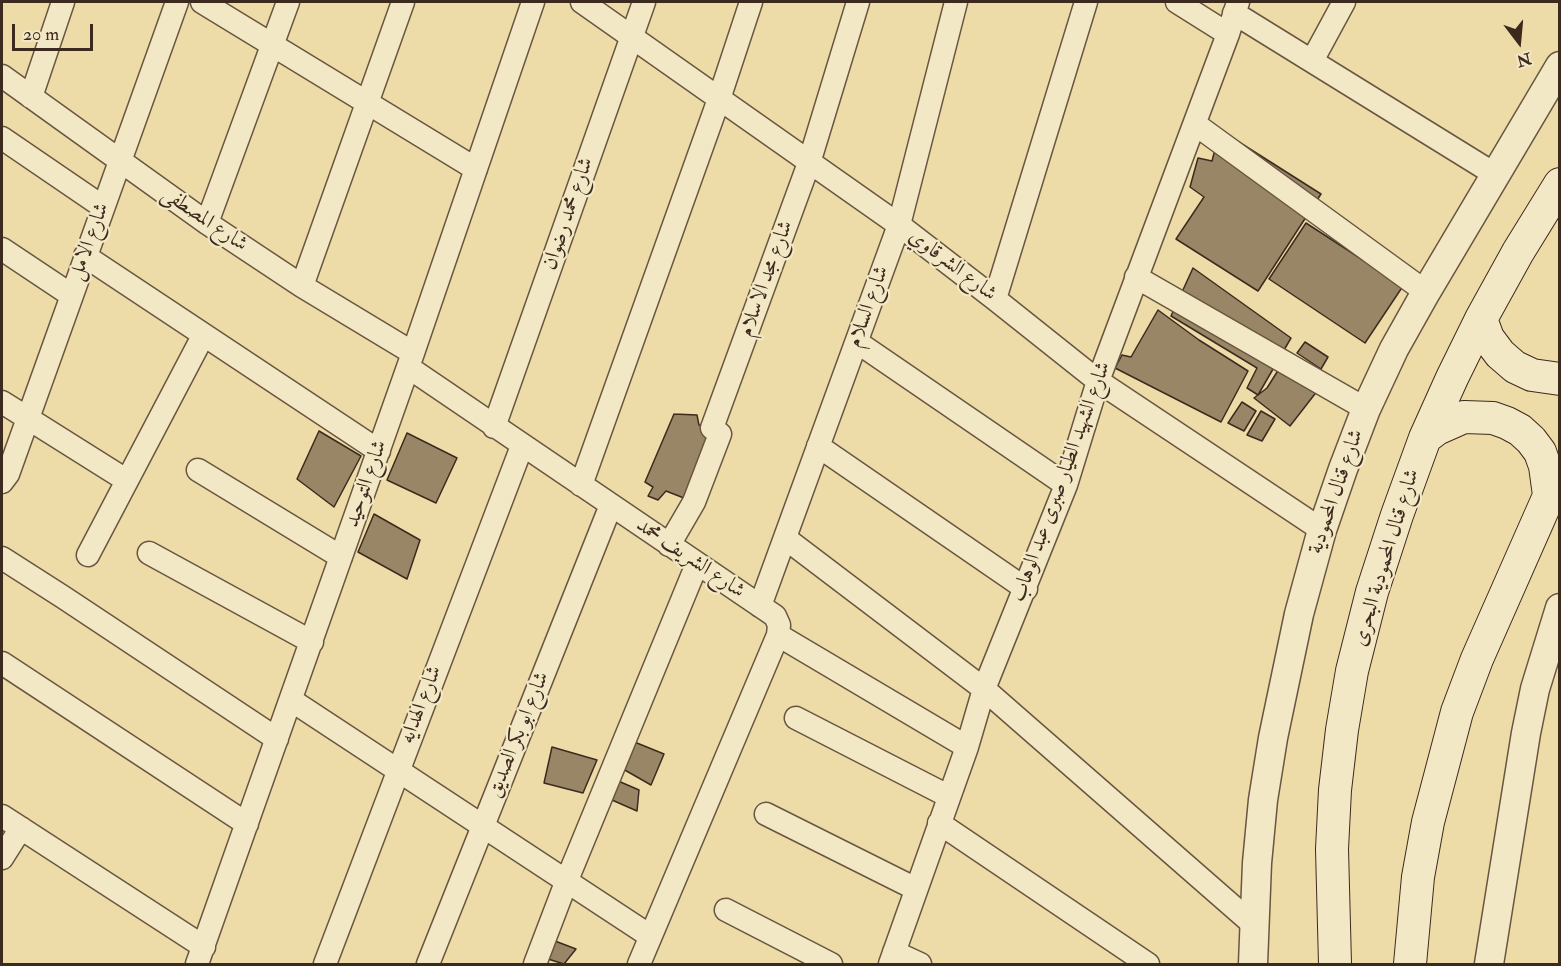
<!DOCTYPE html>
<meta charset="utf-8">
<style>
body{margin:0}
#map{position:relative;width:1561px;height:966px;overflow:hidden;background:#eddba8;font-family:"IM FELL Double Pica",serif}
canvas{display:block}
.frame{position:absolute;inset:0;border:3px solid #3d2a1f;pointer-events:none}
.north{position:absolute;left:1489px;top:12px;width:60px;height:60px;-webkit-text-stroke:4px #f3e8c6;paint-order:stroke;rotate:164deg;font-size:16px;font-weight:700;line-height:24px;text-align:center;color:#3d2a1f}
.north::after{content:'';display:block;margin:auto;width:21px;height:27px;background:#3d2a1f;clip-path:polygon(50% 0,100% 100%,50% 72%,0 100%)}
.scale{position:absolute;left:12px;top:24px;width:81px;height:27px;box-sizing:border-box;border:3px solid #3d2a1f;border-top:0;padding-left:8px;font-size:18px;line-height:21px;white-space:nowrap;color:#3d2a1f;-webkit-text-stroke:4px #f3e8c6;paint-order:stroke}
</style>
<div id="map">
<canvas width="1561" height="966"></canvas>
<div class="frame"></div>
<div class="north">N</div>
<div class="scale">20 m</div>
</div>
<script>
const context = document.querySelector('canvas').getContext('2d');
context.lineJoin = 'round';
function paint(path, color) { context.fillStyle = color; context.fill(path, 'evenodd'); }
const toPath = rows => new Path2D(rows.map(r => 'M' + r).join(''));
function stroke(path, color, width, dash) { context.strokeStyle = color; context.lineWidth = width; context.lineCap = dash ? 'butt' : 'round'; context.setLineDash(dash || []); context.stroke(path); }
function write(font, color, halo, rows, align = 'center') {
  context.font = font + ' "IM FELL Double Pica",Amiri,serif'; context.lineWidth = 4.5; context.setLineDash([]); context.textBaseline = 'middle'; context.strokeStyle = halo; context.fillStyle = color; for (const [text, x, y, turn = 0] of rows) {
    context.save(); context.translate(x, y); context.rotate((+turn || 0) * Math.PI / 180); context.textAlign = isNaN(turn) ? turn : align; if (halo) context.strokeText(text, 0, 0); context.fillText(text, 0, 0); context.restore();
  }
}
const building = toPath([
 [1220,130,1321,194,1258,291,1176,239,1204,197,1190,187,1198,158,1212,161,1220,130],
 [1306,223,1403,286,1365,343,1269,279,1306,223],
 [1193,268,1291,338,1258,395,1247,388,1257,368,1171,316,1193,268],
 [1158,310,1199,340,1248,371,1221,422,1115,368,1122,355,1131,357,1158,310],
 [1305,342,1328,357,1321,369,1297,353,1305,342],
 [1289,353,1325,381,1290,426,1254,398,1267,388,1289,353],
 [1242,402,1256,411,1244,431,1228,423,1242,402],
 [1261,411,1275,419,1262,441,1247,435,1261,411],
 [674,414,697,415,699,425,712,428,694,502,666,491,658,500,648,496,653,487,645,482,674,414],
 [319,431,361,456,334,507,297,479,319,431],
 [407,433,457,458,436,503,387,480,407,433],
 [374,514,420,540,407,579,358,552,374,514],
 [632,741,664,754,651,785,623,769,632,741],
 [552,747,597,760,583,793,544,783,552,747],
 [609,777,639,790,637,811,612,800,609,777],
 [555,941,576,949,564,964,548,959,555,941]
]);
paint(building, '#998666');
stroke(building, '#3d2a1f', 1.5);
const minor = toPath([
 [202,2,476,169],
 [582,2,899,225,995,299,1098,381,1322,530],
 [1177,2,1228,34],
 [1234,13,1496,175],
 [1312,61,1344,2],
 [2,76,207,223,302,286,413,353],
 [31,97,63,2],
 [1195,124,1426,292],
 [2,138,103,207],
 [207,223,288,2],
 [2,249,71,295],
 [85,256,379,451],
 [1136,277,1366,409],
 [302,286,403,2],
 [995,299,1086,2],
 [857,342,1066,485],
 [408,367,775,616,779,625,778,635,967,747],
 [2,402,126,480],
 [494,427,644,2],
 [818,446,1026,589],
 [198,470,341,557],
 [2,482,8,474,177,2],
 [581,485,719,99,751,2],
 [785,538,984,689,1254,925],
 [669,545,694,502,720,434,712,428,809,163,858,2],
 [149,553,312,642],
 [88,555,203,336],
 [2,558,63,597,277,739],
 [760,606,899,225,956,2],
 [2,663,247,824],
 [291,700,650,936],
 [796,718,948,796],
 [766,814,916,889],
 [2,816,204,947],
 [939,823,1148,964],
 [2,858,21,828],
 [726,910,831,964],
 [894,952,920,964],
 [197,964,413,353,533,2],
 [325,964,522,446],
 [428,964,611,505],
 [535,964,567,880,697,564],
 [639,964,778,635],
 [890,964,967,747,984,689,1066,485,1098,381,1228,34,1238,2]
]);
const tertiary = toPath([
 [1253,964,1257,863,1263,800,1273,738,1299,614,1322,530,1343,469,1366,409,1394,349,1426,292,1560,66],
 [1489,964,1526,733,1535,689,1560,608]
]);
const secondary = toPath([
 [1481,319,1488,338,1500,354,1515,367,1532,375,1560,379],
 [1425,438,1437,429,1464,417,1493,418,1507,423,1520,430,1531,440,1540,452,1545,466,1549,495],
 [1335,964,1332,849,1335,790,1342,730,1352,671,1372,592,1397,515,1425,438,1452,378,1481,319,1518,252,1560,184],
 [1410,964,1418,877,1428,822,1457,712,1477,659,1560,471]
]);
stroke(minor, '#695641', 25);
stroke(tertiary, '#695641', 31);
stroke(secondary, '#3d2a1f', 34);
stroke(minor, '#f3e8c6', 22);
stroke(tertiary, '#f3e8c6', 28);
stroke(secondary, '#f3e8c6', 32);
write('21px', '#3d2a1f', '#f3e8c6', [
 ["شارع محمد رضوان",569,214,-71],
 ["شارع المصطفى",204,220,34],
 ["شارع الامل",90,242,-70],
 ["شارع الشرقاوي",952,266,37],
 ["شارع مجد الاسلام",767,279,-70],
 ["شارع السلام",869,307,-70],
 ["شارع الشهيد الطيار صبرى عبد الوهاب",1062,482,-70],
 ["شارع التوحيد",367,484,-71],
 ["شارع قنال المحمودية",1337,492,-71],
 ["شارع قنال المحمودية البحرى",1387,558,-73],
 ["شارع الشريف محمد",690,559,34],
 ["شارع الهدايه",422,705,-69],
 ["شارع ابو بكر الصديق",519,735,-68]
]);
</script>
